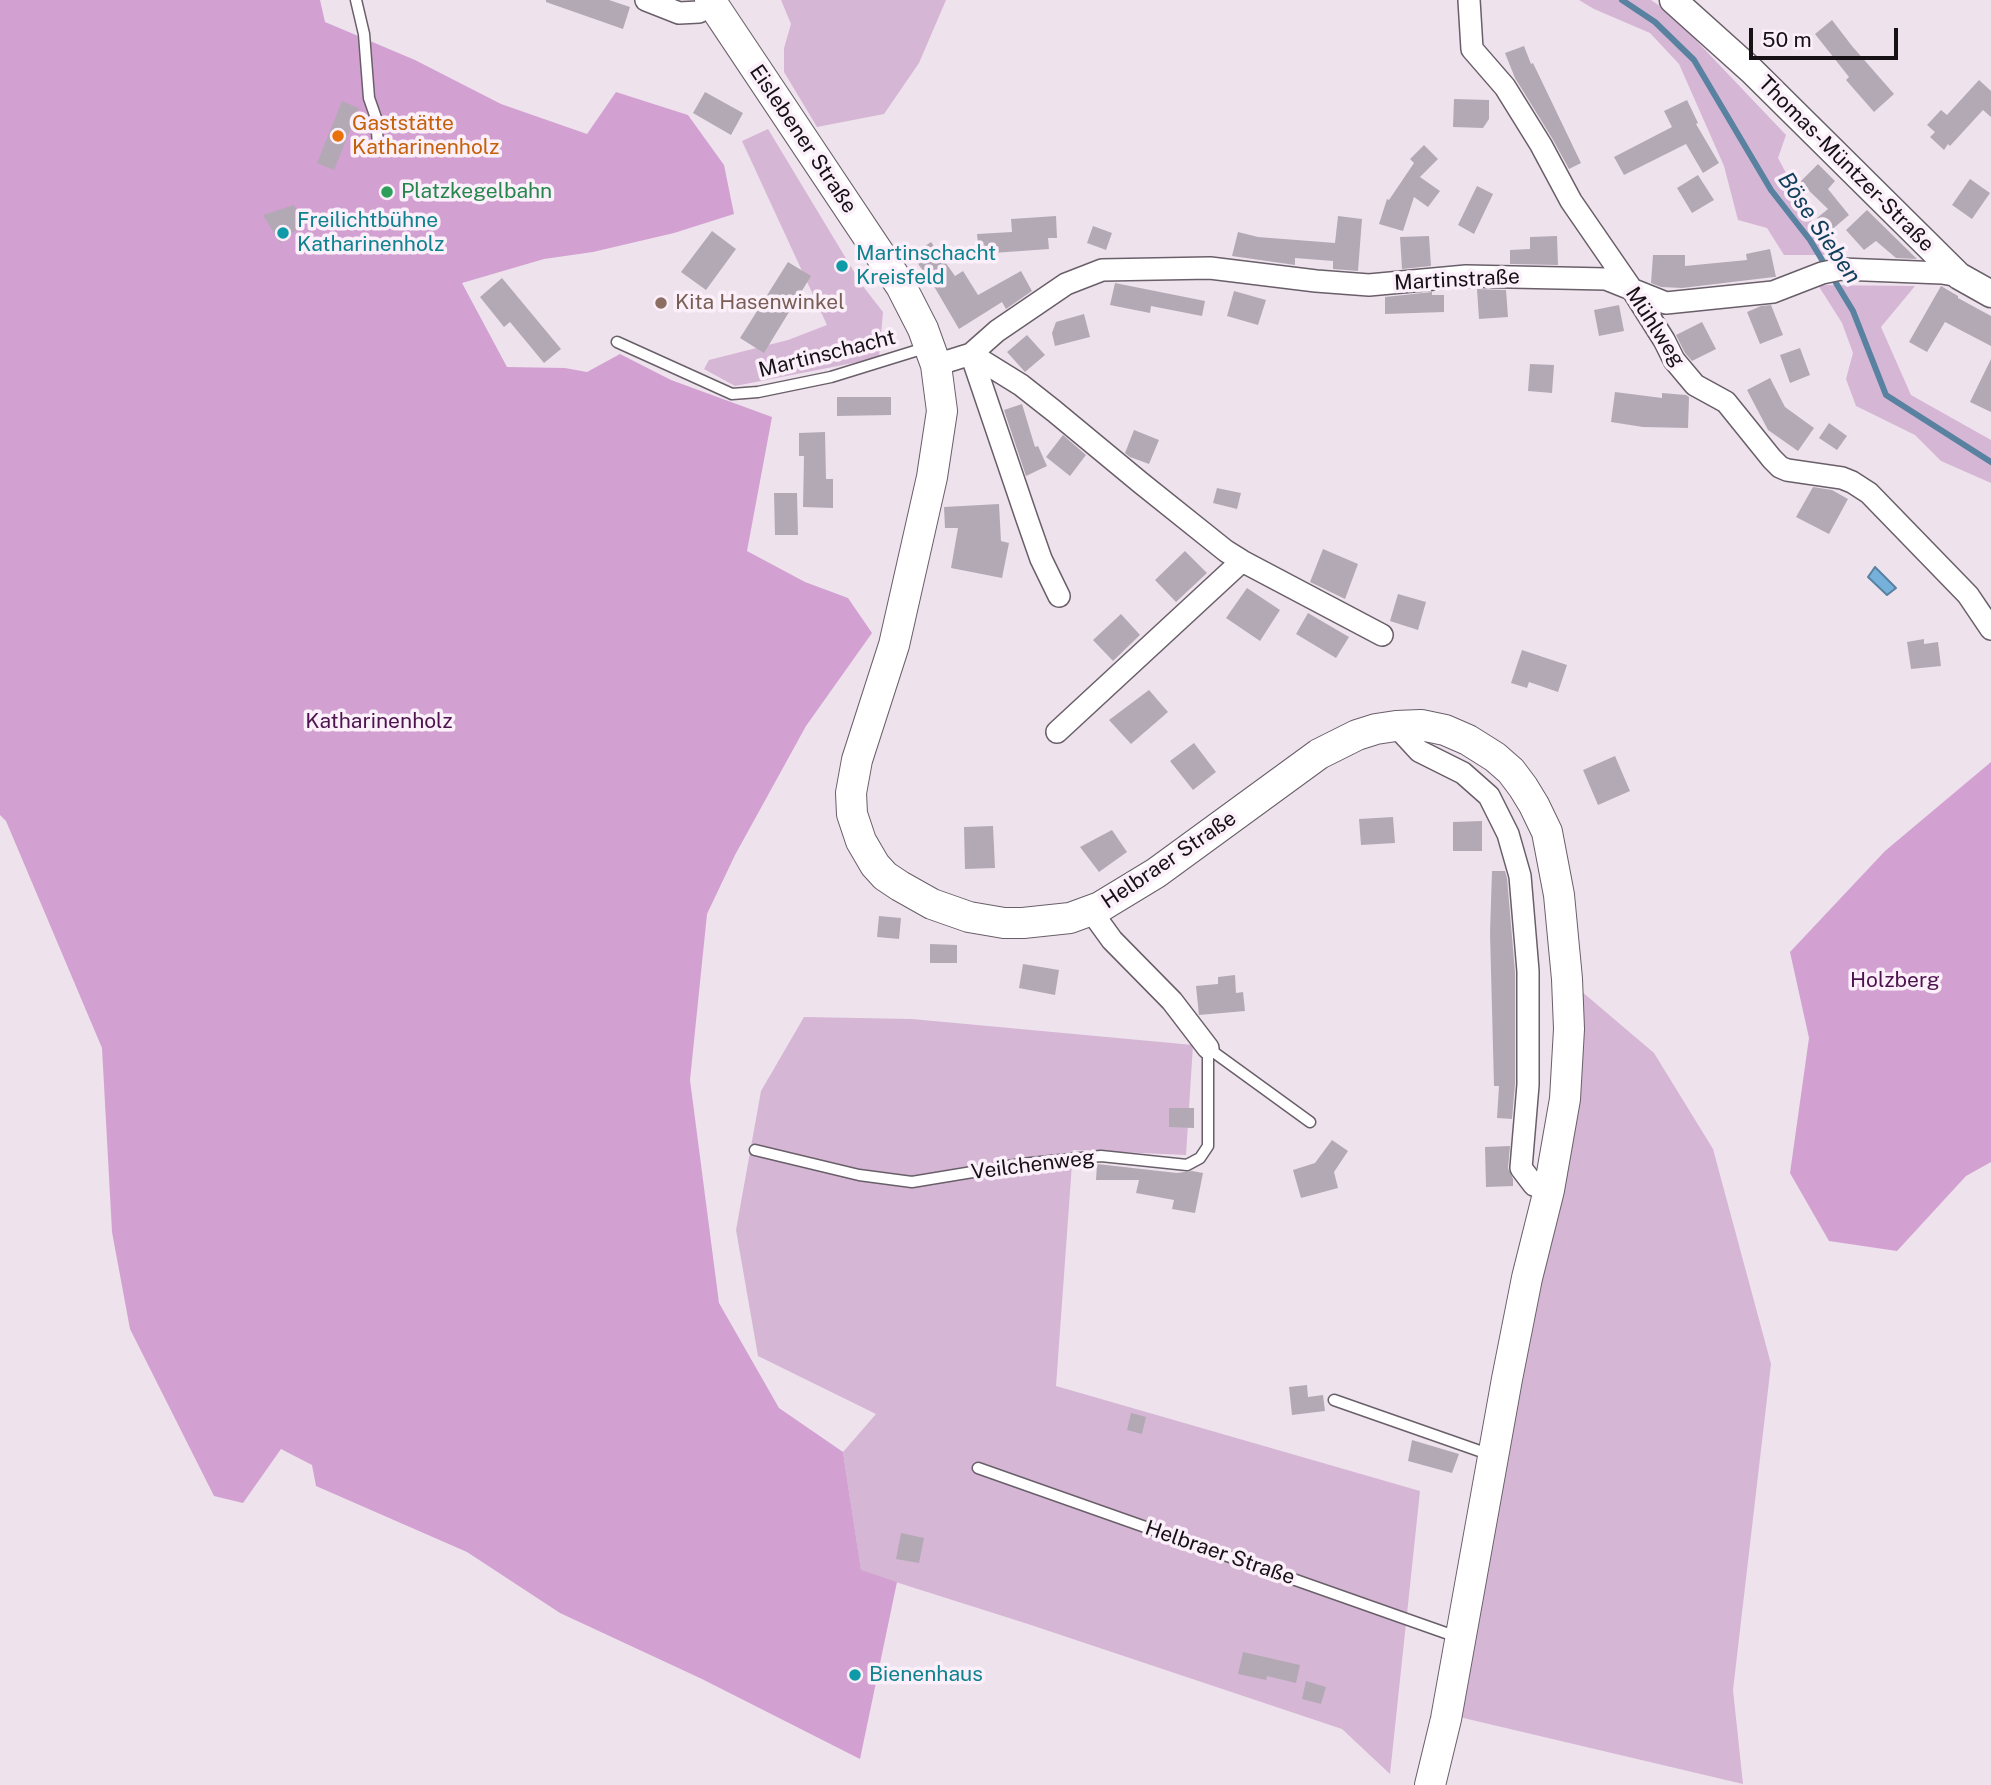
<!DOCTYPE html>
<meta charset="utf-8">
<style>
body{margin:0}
#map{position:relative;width:1991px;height:1785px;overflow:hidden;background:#eee2ed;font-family:"Public Sans",sans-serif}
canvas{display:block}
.scale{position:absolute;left:1749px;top:28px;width:149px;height:32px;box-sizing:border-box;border:4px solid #151115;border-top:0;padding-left:9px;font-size:21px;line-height:24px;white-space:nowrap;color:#151115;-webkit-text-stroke:5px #fbeffa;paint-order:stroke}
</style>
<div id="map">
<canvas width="1991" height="1785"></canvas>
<div class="scale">50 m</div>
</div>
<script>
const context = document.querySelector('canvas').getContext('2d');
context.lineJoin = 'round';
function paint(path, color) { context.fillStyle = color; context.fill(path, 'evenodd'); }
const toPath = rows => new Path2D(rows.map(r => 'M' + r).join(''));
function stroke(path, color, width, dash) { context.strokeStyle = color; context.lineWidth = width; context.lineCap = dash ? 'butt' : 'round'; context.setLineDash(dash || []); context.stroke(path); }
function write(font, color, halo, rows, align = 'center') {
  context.font = font + ' "Public Sans",sans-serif'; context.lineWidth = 7; context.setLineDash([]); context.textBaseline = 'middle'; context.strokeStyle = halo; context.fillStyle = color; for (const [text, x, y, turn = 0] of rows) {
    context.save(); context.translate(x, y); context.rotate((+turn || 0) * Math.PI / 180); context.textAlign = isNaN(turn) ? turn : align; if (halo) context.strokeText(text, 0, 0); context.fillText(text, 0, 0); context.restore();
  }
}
paint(toPath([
 [781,0,946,0,919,63,884,114,817,127,784,72,784,48,791,24],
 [1579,0,1651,0,1670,13,1786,135,1778,158,1830,255,1784,255,1767,228,1738,220,1724,166,1679,64,1650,33,1594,9],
 [768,129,862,285,883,312,879,358,735,386,704,369,709,360,788,340,827,325,742,141],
 [1818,285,1915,286,1881,327,1911,395,1991,440,1991,483,1941,461,1915,435,1856,406,1846,379,1853,353,1842,323],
 [1567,979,1654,1053,1713,1149,1771,1364,1733,1690,1743,1784,1455,1716,1527,1278],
 [804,1017,912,1019,1193,1045,1186,1155,1073,1150,1056,1386,1420,1491,1390,1774,1342,1729,1028,1624,861,1571,843,1452,876,1414,758,1356,736,1230,761,1091]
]), '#d6b6d5');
paint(toPath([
 [0,0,320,0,325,22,415,60,501,104,587,134,616,92,688,115,724,165,734,214,674,233,593,252,544,259,462,283,507,367,565,368,587,372,620,354,671,380,772,417,747,551,805,582,848,598,872,633,806,726,735,855,707,914,690,1080,719,1303,779,1408,843,1452,861,1570,897,1582,860,1759,702,1679,560,1613,467,1552,316,1486,312,1465,281,1449,243,1503,214,1496,130,1329,112,1232,102,1048,6,821,0,815],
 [1991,762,1991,1162,1966,1176,1897,1251,1829,1241,1790,1173,1809,1038,1790,952,1885,851]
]), '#d2a1d1');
const water = toPath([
 [1875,567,1896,588,1887,595,1868,577,1875,567]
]);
paint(water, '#76b1db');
stroke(water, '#5981a0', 2);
stroke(toPath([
 [1622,0,1655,22,1694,60,1771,190,1810,240,1853,311,1886,395,1991,462]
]), '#5981a0', 6);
paint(toPath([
 [546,0,609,0,630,7,623,29,546,2],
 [1832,20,1852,46,1894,94,1874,112,1846,80,1849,77,1815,34],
 [1524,46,1531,64,1533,63,1581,163,1569,169,1552,138,1515,78,1505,53],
 [1979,80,1991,91,1991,117,1983,110,1950,146,1948,144,1944,150,1930,137,1935,132,1927,125,1941,110,1947,115],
 [705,92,743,113,731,135,693,113],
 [1454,99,1489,100,1489,119,1483,128,1453,127],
 [1687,100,1698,123,1696,124,1719,163,1703,173,1686,144,1624,175,1614,157,1672,127,1664,111],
 [342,101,359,108,334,170,317,163],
 [1424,145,1438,159,1420,177,1440,191,1428,207,1414,197,1403,231,1379,224,1387,199,1389,200,1414,163,1410,159],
 [1818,164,1835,181,1828,189,1849,215,1829,232,1817,218,1828,209,1800,182],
 [1698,175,1714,200,1692,213,1677,188],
 [1970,179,1990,193,1972,219,1952,205],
 [1477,186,1493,194,1474,234,1458,225],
 [294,205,305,223,280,243,263,215],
 [1867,210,1917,259,1896,258,1876,241,1864,250,1846,230],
 [1056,216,1057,238,1048,238,1049,249,979,254,977,234,1012,232,1011,219],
 [1338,216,1362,219,1358,271,1333,269,1333,261,1295,258,1295,265,1232,256,1238,232,1258,237,1335,243],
 [1093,226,1112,233,1106,250,1087,243],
 [712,231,736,249,706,290,681,272],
 [1429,236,1431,266,1402,269,1400,237],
 [1557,236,1558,265,1510,264,1510,250,1530,249,1530,237],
 [931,242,955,276,963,271,978,295,1021,271,1032,291,1006,309,1002,302,959,329,935,288,912,255],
 [1770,249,1776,277,1774,277,1682,288,1661,287,1651,283,1653,255,1685,255,1685,266,1747,260,1746,254],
 [788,262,811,276,764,353,740,338],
 [502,278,561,349,544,363,510,322,504,327,480,297],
 [1115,283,1205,301,1202,316,1151,306,1150,313,1110,305],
 [1941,286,1958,296,1958,298,1991,316,1991,346,1945,322,1927,352,1909,342],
 [1477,289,1506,290,1508,317,1479,319],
 [1234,291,1266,300,1258,325,1227,316],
 [1432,292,1432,295,1444,295,1444,312,1385,314,1385,297],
 [1619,305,1624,331,1599,336,1594,310],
 [1771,305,1783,335,1760,344,1747,312,1761,306],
 [1084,314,1090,337,1055,346,1052,333,1056,322],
 [1702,322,1716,349,1692,361,1685,353,1676,335],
 [1027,335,1045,355,1025,372,1007,352],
 [1800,348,1810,375,1790,383,1780,355],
 [1991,359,1991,412,1970,402],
 [1530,364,1554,365,1552,393,1528,391],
 [1770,378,1785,407,1814,428,1798,451,1768,430,1747,390],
 [1615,392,1662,398,1662,393,1686,395,1689,397,1688,428,1643,427,1611,422],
 [837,397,891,397,891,415,837,416],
 [1022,404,1035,447,1038,446,1047,466,1026,476,1004,410],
 [1829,423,1847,436,1837,450,1819,438],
 [1134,430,1159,440,1149,464,1130,457,1125,453],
 [825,432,826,479,833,479,833,508,803,507,804,456,799,456,799,433],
 [1063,435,1086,455,1070,476,1046,457],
 [1813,487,1832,490,1848,499,1829,534,1796,517],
 [1217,488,1241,493,1237,509,1213,503],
 [774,493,797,493,798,535,775,535],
 [999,504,1001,541,1009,543,1002,578,951,568,958,528,945,528,944,507],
 [1323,549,1358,564,1345,599,1310,582],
 [1185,551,1207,573,1176,602,1155,580],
 [1247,588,1280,610,1260,641,1226,618],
 [1398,594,1426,602,1418,630,1390,621],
 [1308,613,1349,637,1336,658,1296,634],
 [1121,614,1140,635,1113,661,1093,640],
 [1924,639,1924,644,1938,642,1941,666,1911,669,1907,642],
 [1522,650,1567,665,1558,692,1529,682,1527,688,1511,683],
 [1149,690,1168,712,1131,744,1109,720],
 [1194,743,1216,772,1193,790,1170,761],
 [1615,756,1630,791,1598,805,1583,770],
 [1393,817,1395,843,1361,845,1359,819],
 [1482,821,1482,851,1453,851,1453,822],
 [993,826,995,868,965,869,964,827],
 [1112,830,1127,852,1099,872,1080,847],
 [1492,871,1505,871,1507,878,1515,972,1515,1084,1512,1119,1497,1118,1499,1086,1494,1086,1490,933],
 [879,916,901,918,899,939,877,937],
 [930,944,957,945,957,963,930,963],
 [1023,964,1059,970,1055,995,1019,988],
 [1235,975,1236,993,1243,992,1245,1011,1199,1015,1196,986,1218,984,1218,977],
 [1169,1108,1194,1108,1194,1128,1169,1127],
 [1332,1140,1348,1151,1334,1172,1338,1188,1301,1198,1293,1170,1315,1163],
 [1510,1146,1508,1168,1513,1179,1513,1186,1486,1187,1485,1147],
 [1097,1164,1177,1173,1192,1171,1203,1173,1195,1213,1172,1209,1174,1200,1136,1193,1139,1180,1096,1180],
 [1307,1385,1308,1397,1323,1395,1325,1411,1292,1415,1289,1387],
 [1131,1413,1146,1417,1142,1434,1127,1430],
 [1412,1440,1459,1454,1452,1473,1408,1461],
 [901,1533,924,1538,919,1563,896,1559],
 [1243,1652,1300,1665,1296,1683,1267,1676,1266,1680,1238,1674],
 [1306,1681,1326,1687,1321,1704,1302,1699]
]), '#b3a9b5');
const service = toPath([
 [356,0,364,34,369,98,376,118,378,145],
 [617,342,732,394,758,392,831,377,928,347],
 [1208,1048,1310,1122],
 [755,1150,859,1175,912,1182,1021,1164,1101,1156,1187,1165,1200,1158,1208,1146,1208,1048],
 [1334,1400,1491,1455],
 [978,1468,1460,1638]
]);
const minor = toPath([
 [646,0,679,13,699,12,713,4],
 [1469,0,1472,49,1505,87,1541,145,1571,201,1633,291,1664,340,1674,360,1695,385,1726,402,1772,459,1780,467,1787,470,1842,478,1852,482,1869,493,1968,595,1991,629],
 [971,354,1021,385,1054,411,1141,483,1226,551,1242,561,1382,635],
 [971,354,1027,519,1041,559,1059,596],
 [936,365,971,354,997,331,1066,284,1102,270,1210,268,1316,281,1369,285,1466,276,1606,279,1666,303,1773,292,1822,273,1841,269,1942,273,1959,276],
 [1396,726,1419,751,1463,773,1489,796,1508,834,1520,876,1528,971,1528,1085,1521,1168,1534,1185,1549,1190],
 [1057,732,1242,561],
 [1091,911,1112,940,1172,1001,1208,1048]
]);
const tertiary = toPath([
 [1673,0,1752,71,1959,276,1991,294]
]);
const secondary = toPath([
 [710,0,901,286,923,329,936,365,942,411,932,477,894,645,857,760,851,793,852,814,861,841,875,865,885,876,900,886,932,904,969,917,1004,923,1023,923,1070,918,1100,907,1156,873,1319,754,1357,735,1376,729,1396,726,1421,725,1445,730,1468,740,1495,757,1511,771,1523,787,1534,805,1547,832,1559,895,1567,979,1569,1029,1565,1099,1549,1190,1527,1278,1507,1379,1446,1719,1430,1785]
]);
stroke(service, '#695f69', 13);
stroke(minor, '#695f69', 24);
stroke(tertiary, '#695f69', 29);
stroke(secondary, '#695f69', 32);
stroke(service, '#fff', 10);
stroke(minor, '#fff', 21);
stroke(tertiary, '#fff', 26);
stroke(secondary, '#fff', 30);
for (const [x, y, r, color] of [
 [338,136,7,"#e8710a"],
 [387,192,7,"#2e9e5b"],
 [283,233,7,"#0f9aa8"],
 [842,266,7,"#0f9aa8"],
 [661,303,7,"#8d6e63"],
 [855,1675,7,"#0f9aa8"]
]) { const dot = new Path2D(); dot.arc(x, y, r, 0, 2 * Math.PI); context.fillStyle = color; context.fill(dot); stroke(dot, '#fbeffa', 2.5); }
write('21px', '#c56008', '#fbeffa', [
 ["Gaststätte",352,124],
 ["Katharinenholz",352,148]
], 'left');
write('21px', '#151115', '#fbeffa', [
 ["Eislebener Straße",803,139,56],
 ["Thomas-Müntzer-Straße",1846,164,45],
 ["Martinstraße",1457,280,-3],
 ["Mühlweg",1655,327,57],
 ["Martinschacht",827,354,-14],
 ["Helbraer Straße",1169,860,-34],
 ["Veilchenweg",1033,1165,-7],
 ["Helbraer Straße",1220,1553,19]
]);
write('21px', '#27864d', '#fbeffa', [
 ["Platzkegelbahn",401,192]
], 'left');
write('21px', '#0d838f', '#fbeffa', [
 ["Freilichtbühne",297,221],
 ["Katharinenholz",297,245],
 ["Martinschacht",856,254],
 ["Kreisfeld",856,278],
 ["Bienenhaus",869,1675]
], 'left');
write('21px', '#785e54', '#fbeffa', [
 ["Kita Hasenwinkel",675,303]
], 'left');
write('21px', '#4d134e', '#fbeffa', [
 ["Katharinenholz",379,722],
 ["Holzberg",1895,981]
]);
write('italic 23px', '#11405c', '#fbeffa', [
 ["Böse Sieben",1819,228,56]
]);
</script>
